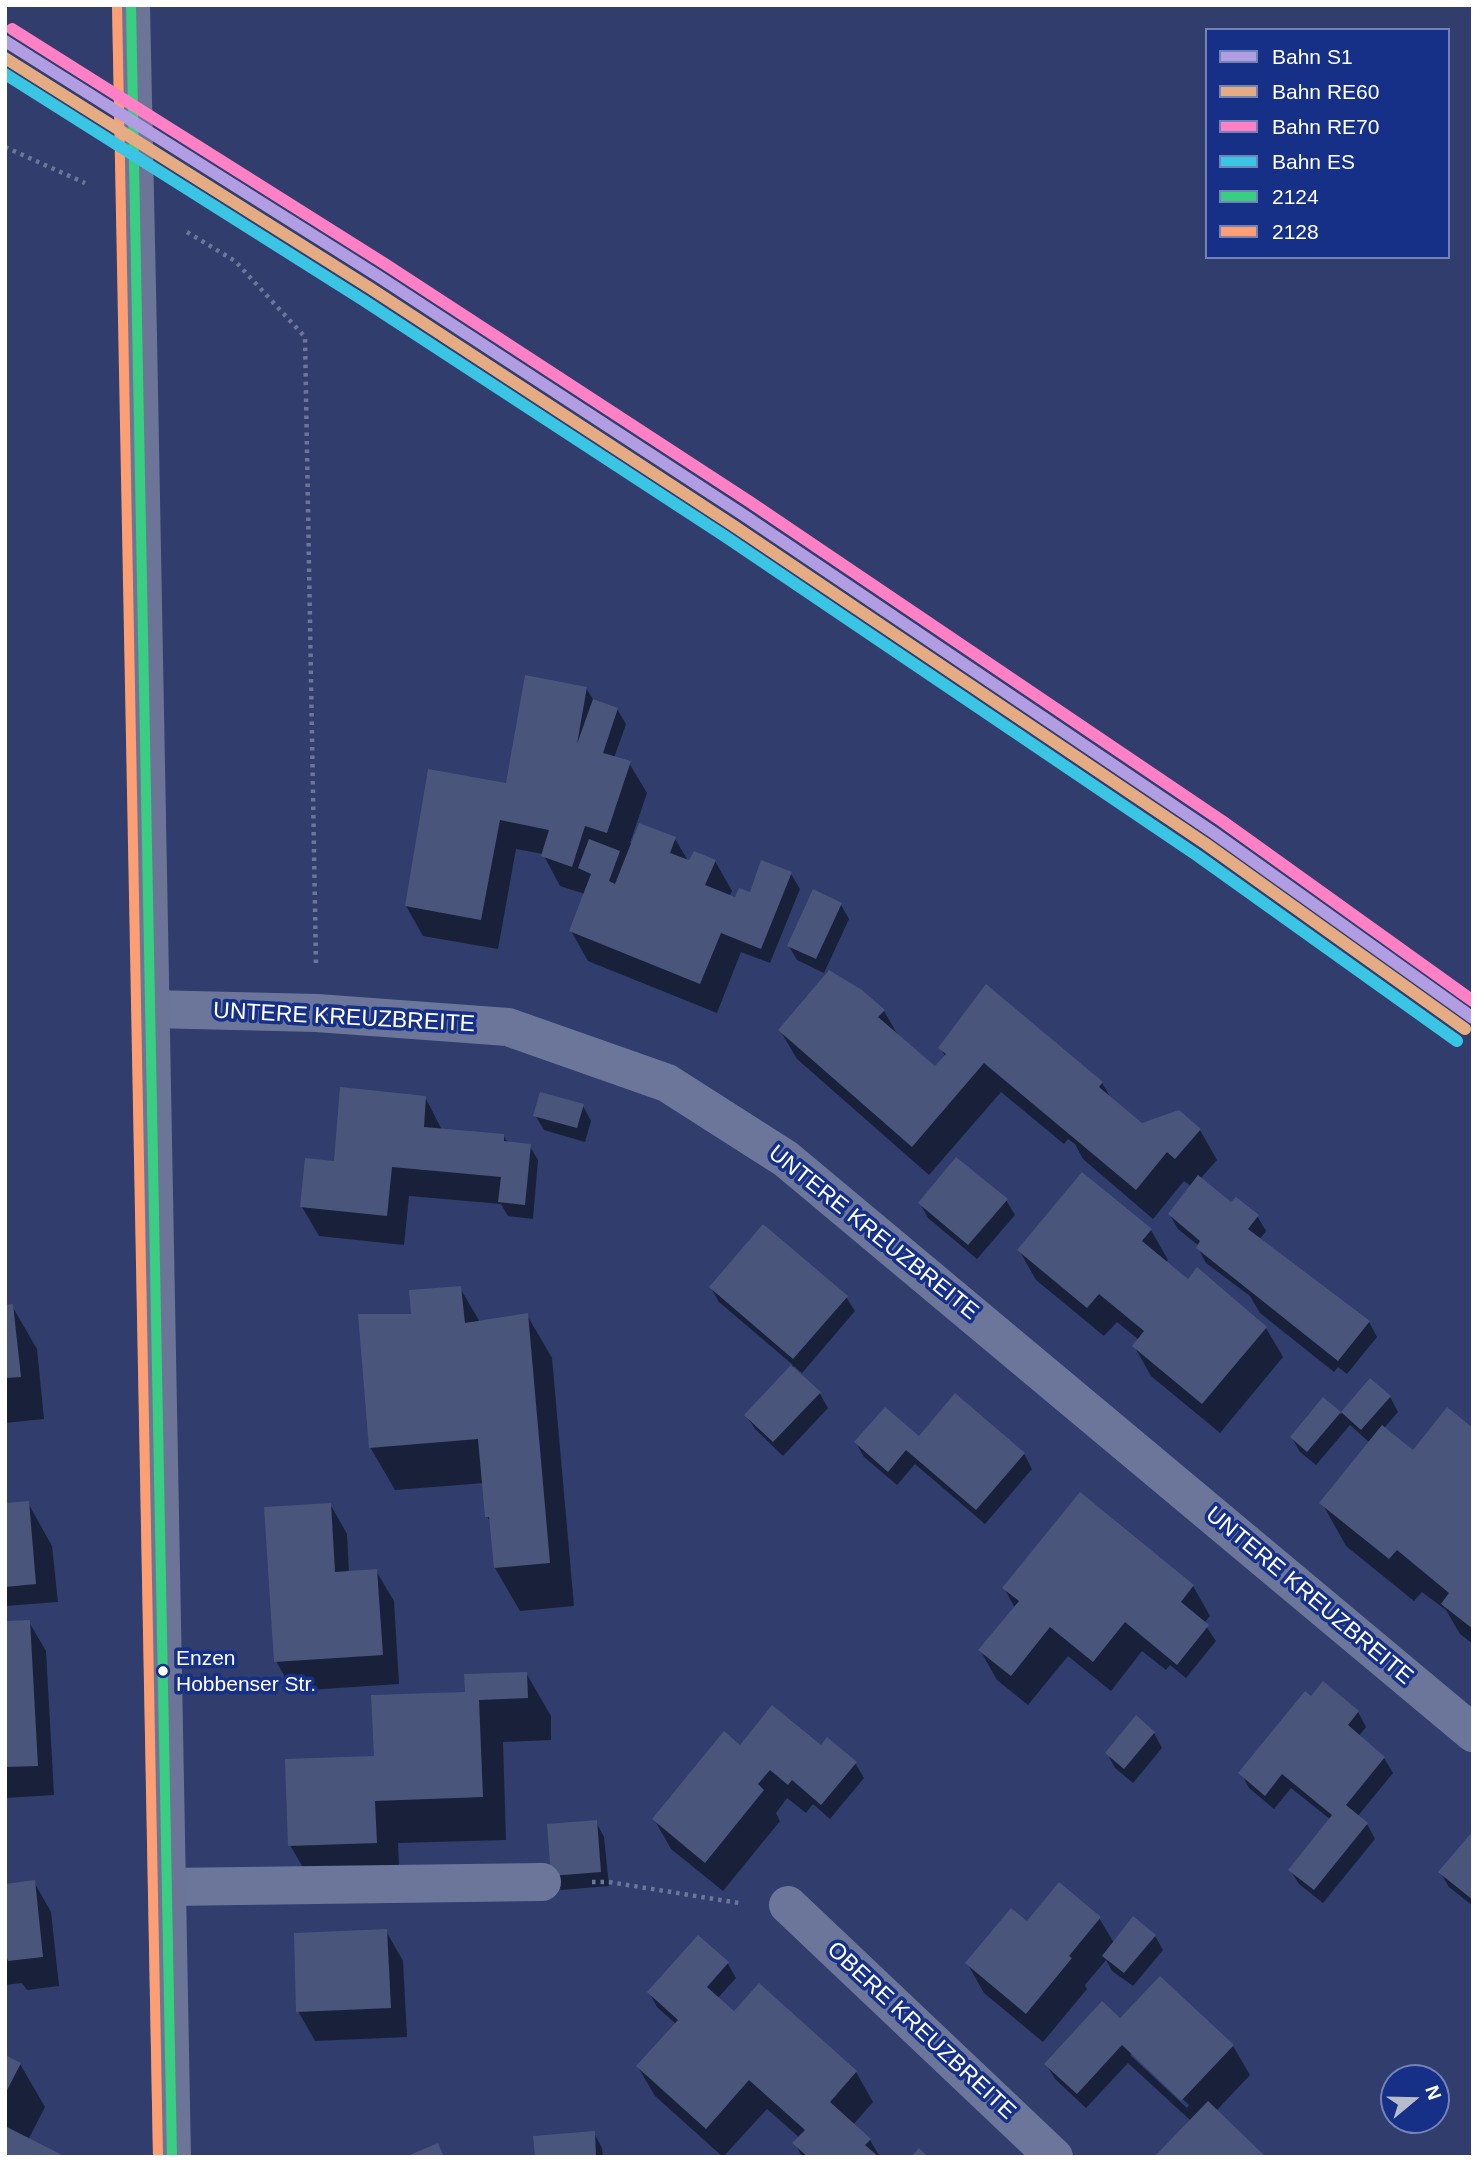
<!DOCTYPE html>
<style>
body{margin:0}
#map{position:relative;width:1478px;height:2162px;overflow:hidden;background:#303d6d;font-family:Arial,sans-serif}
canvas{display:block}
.frame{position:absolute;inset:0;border:7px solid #fff;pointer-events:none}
.legend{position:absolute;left:1205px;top:28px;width:245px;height:231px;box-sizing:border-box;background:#162f87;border:2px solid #7382b7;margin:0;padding:9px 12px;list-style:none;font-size:21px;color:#fff}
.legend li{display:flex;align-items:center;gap:14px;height:35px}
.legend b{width:35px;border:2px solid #7382b7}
.north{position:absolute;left:1380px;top:2064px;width:70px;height:70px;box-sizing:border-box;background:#162f87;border:2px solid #7382b7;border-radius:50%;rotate:71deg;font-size:19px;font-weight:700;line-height:28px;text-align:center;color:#fff}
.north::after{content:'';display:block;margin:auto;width:24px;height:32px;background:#b7bbcc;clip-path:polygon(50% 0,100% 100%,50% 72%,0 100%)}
</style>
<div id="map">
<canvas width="1478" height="2162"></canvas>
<div class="frame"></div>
<ul class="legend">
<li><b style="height:9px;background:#b19de2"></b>Bahn S1</li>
<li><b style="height:9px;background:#e5ac83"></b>Bahn RE60</li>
<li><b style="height:9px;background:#ff80c5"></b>Bahn RE70</li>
<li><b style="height:9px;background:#3ac5e4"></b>Bahn ES</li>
<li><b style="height:9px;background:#3ace82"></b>2124</li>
<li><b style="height:9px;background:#fd9f72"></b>2128</li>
</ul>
<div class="north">N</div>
</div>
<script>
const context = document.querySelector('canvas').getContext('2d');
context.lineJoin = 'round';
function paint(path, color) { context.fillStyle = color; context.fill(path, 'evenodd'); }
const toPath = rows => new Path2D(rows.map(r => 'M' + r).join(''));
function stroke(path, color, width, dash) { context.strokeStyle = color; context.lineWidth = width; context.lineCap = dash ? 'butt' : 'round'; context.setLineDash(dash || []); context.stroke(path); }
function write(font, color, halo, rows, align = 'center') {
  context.font = font + ' Arial,sans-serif'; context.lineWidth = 7; context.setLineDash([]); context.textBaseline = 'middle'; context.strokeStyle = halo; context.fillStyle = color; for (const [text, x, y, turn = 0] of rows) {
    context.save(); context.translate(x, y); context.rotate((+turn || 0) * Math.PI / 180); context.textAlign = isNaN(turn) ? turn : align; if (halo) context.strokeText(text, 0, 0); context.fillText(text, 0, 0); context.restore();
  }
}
paint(toPath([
 [586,688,594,701,617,709,626,724,614,758,629,763,647,793,630,843,675,839,690,864,715,861,732,891,729,897,734,899,751,894,791,874,800,889,770,963,741,952,717,1013,588,961,571,931,585,894,560,886,543,854,516,849,498,949,423,936,406,906],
 [841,905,849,919,824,973,797,960,789,946],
 [986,986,1102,1083,1111,1098,1142,1125,1200,1130,1217,1160,1200,1179,1232,1204,1257,1216,1266,1231,1259,1240,1369,1322,1377,1337,1347,1374,1338,1367,1334,1372,1260,1313,1250,1296,1206,1263,1198,1248,1199,1246,1178,1229,1170,1215,1192,1187,1184,1181,1153,1219,1083,1159,1075,1144,1068,1139,1064,1144,1001,1092,929,1175,797,1059,780,1030,884,1011,899,1037,935,1069,946,1057,940,1048],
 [425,1097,442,1130,503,1135,508,1143,529,1145,538,1160,533,1219,508,1216,501,1204,409,1196,404,1245,319,1236,302,1207,335,1163],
 [583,1106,591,1121,585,1142,544,1130,535,1115],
 [1082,1174,1151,1230,1168,1260,1165,1263,1188,1281,1266,1328,1283,1357,1220,1433,1151,1376,1134,1346,1139,1340,1117,1322,1104,1336,1036,1280,1019,1250],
 [1006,1200,1015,1215,977,1259,928,1218,920,1203],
 [460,1288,480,1322,527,1315,552,1358,574,1606,520,1611,495,1568,492,1525,487,1516,484,1483,395,1490,370,1447],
 [711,1288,846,1297,855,1311,802,1373,794,1366,792,1368,820,1394,828,1408,783,1456,755,1429,746,1415,793,1365,719,1302],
 [12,1306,37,1349,44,1419,5,1423,5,1307],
 [1370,1381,1390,1397,1398,1412,1384,1428,1413,1453,1473,1430,1473,1644,1460,1634,1446,1610,1422,1592,1414,1601,1346,1546,1322,1503,1370,1443,1350,1425,1316,1465,1300,1452,1292,1438,1324,1400,1341,1414],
 [919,1438,1024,1454,1032,1469,985,1524,915,1464,897,1485,864,1457,856,1443],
 [28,1503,52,1546,58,1602,5,1606,5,1505],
 [330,1504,347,1534,349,1573,376,1571,394,1601,399,1684,293,1691,276,1661],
 [1193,1586,1210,1616,1204,1623,1216,1641,1186,1678,1170,1665,1166,1670,1142,1651,1111,1691,1068,1656,1028,1705,997,1680,980,1650,1015,1608,1004,1588],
 [29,1622,46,1651,54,1795,5,1798,5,1623],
 [526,1673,551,1716,551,1740,503,1742,506,1840,398,1843,400,1885,315,1888,290,1845,376,1758,467,1693],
 [1311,1698,1358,1712,1366,1727,1358,1737,1384,1758,1393,1773,1357,1817,1367,1824,1375,1839,1323,1903,1299,1884,1290,1870,1331,1820,1291,1788,1274,1809,1249,1788,1241,1773],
 [1154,1733,1162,1748,1133,1783,1115,1768,1107,1753],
 [740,1747,855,1763,864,1778,830,1819,813,1804,806,1813,787,1798,776,1813,780,1821,723,1891,671,1849,654,1819],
 [596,1822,604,1837,609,1886,561,1890,553,1875],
 [1473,1834,1473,1906,1449,1887,1440,1872],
 [34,1882,51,1912,59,1986,27,1990,22,1983,5,1985,5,1885],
 [1099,1918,1114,1943,1155,1936,1163,1950,1133,1986,1112,1971,1106,1960,1085,1985,1087,1989,1043,2042,984,1993,967,1963,1027,1923],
 [386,1931,403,1961,407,2037,315,2041,298,2011],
 [698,1937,728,1964,736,1978,717,1999,734,2014,856,2072,873,2102,853,2125,870,2140,880,2157,802,2157,795,2143,800,2138,767,2109,723,2157,655,2096,638,2067,676,2024,657,2007,649,1992],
 [1119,2019,1233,2046,1250,2075,1216,2111,1191,2121,1128,2063,1086,2108,1055,2079,1046,2064],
 [1132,2053,1189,2105,1187,2108,1130,2055],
 [5,2057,20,2064,45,2107,28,2140,5,2157],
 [594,2133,602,2148,603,2157,537,2157]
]), '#0007');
paint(toPath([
 [525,675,587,687,577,744,593,699,618,708,603,753,631,761,607,833,585,826,572,867,541,856,549,830,500,820,481,920,405,906,428,769,506,783],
 [639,823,676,837,670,853,689,860,694,851,716,860,705,885,735,897,739,888,750,892,761,860,792,872,761,949,721,933,700,984,569,931,591,874,578,868,589,839,620,851,609,881,615,884],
 [813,889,842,903,816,959,787,946],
 [829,970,862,990,885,1010,878,1017,935,1066,946,1054,938,1048,986,984,1103,1082,1099,1087,1142,1123,1179,1110,1201,1129,1175,1159,1167,1152,1136,1190,984,1063,912,1147,778,1030],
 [340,1087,426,1096,424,1127,504,1134,504,1141,531,1144,525,1205,498,1202,501,1177,392,1167,387,1216,300,1207,305,1158,334,1161],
 [540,1092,584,1104,577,1128,533,1116],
 [956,1157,1008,1199,968,1245,918,1203],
 [1082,1172,1152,1229,1142,1241,1188,1279,1197,1267,1267,1327,1202,1404,1132,1346,1144,1331,1099,1294,1087,1308,1017,1250],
 [1198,1175,1231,1202,1236,1197,1259,1215,1248,1229,1370,1321,1338,1361,1196,1248,1200,1241,1168,1214],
 [763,1224,848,1296,793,1359,709,1287],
 [461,1286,465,1323,528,1313,550,1563,494,1568,489,1517,485,1517,478,1439,369,1448,358,1314,411,1314,409,1290],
 [13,1304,21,1377,5,1378,5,1305],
 [791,1365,821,1392,773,1442,744,1415],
 [1370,1378,1391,1396,1361,1430,1341,1412],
 [955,1393,1025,1453,976,1510,906,1450,888,1472,854,1442,885,1407,919,1436],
 [1323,1397,1341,1412,1307,1452,1290,1437],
 [1447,1407,1473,1428,1473,1629,1441,1604,1449,1593,1420,1569,1397,1550,1389,1559,1319,1503,1382,1425,1413,1450],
 [1080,1492,1194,1585,1181,1602,1209,1625,1177,1665,1125,1622,1093,1662,1050,1627,1011,1676,978,1650,1019,1601,1002,1588],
 [29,1501,36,1584,5,1587,5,1503],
 [331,1503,335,1572,377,1569,383,1655,274,1662,264,1507],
 [30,1620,38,1766,5,1767,5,1621],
 [527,1672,528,1698,479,1700,483,1797,375,1801,377,1843,288,1846,285,1759,374,1756,371,1695,465,1692,464,1674],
 [1323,1681,1359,1711,1348,1725,1385,1757,1346,1805,1368,1823,1314,1890,1288,1870,1332,1815,1282,1774,1265,1796,1238,1773,1305,1691,1311,1696],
 [772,1705,821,1745,827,1737,857,1762,821,1805,792,1780,788,1785,770,1770,758,1784,764,1790,705,1863,652,1819,724,1731,740,1745],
 [1136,1715,1155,1732,1124,1769,1105,1753],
 [597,1820,601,1872,551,1876,547,1824],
 [1473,1831,1473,1900,1438,1872],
 [35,1880,43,1957,8,1961,5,1953,5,1884],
 [1059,1882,1101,1917,1069,1956,1072,1958,1026,2014,965,1963,1011,1908,1027,1921],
 [1133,1916,1156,1935,1124,1973,1102,1956],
 [387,1929,391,2008,296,2012,294,1933],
 [698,1935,729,1962,707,1987,734,2011,759,1983,857,2071,830,2102,871,2139,865,2145,879,2157,808,2157,792,2143,805,2130,749,2080,706,2129,636,2066,678,2020,647,1992],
 [1160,1976,1234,2045,1181,2101,1122,2045,1077,2094,1044,2064,1102,2001,1120,2018],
 [5,2055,21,2063,5,2094],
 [1208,2101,1266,2157,1154,2157],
 [5,2126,66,2157,5,2157],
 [595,2131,596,2157,535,2157,533,2136],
 [438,2143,444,2157,405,2157],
 [919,2148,928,2157,911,2157]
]), '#4a557c');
stroke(toPath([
 [5,147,85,183],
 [187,232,235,261,305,337,316,964],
 [592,1882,609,1882,739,1903]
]), '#6c769b', 4.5, [3.5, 5]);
stroke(toPath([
 [151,1009,317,1013,508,1027,667,1083,786,1159,1473,1733],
 [167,1887,542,1882],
 [788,1905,1054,2157]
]), '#6c769b', 38);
stroke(toPath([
 [138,337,172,2157]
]), '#6c7498', 38);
stroke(toPath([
 [131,5,138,337]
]), '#6c7498', 38);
stroke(toPath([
 [131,5,172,2157]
]), '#3ace82', 10);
stroke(toPath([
 [117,5,158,2157]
]), '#fd9f72', 10);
stroke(toPath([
 [5,41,378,276,742,514,1214,833,1473,1018]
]), '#b19de2', 12);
stroke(toPath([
 [5,58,370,288,734,526,1206,844,1465,1029]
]), '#e5ac83', 12);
stroke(toPath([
 [12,29,385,264,750,502,1222,821,1473,1001]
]), '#ff80c5', 12);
stroke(toPath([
 [5,74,363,300,726,537,1198,856,1457,1041]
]), '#3ac5e4', 12);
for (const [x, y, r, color] of [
 [163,1671,6,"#fff"]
]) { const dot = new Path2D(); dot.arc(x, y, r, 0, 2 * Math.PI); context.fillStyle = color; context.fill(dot); stroke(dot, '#162f87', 2.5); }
write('21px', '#fff', '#162f87', [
 ["Enzen",176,1659],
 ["Hobbenser Str.",176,1685]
], 'left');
write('23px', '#fff', '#162f87', [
 ["UNTERE KREUZBREITE",344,1018,3],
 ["UNTERE KREUZBREITE",873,1233,39],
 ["UNTERE KREUZBREITE",1309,1596,40],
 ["OBERE KREUZBREITE",921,2031,43]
]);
</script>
